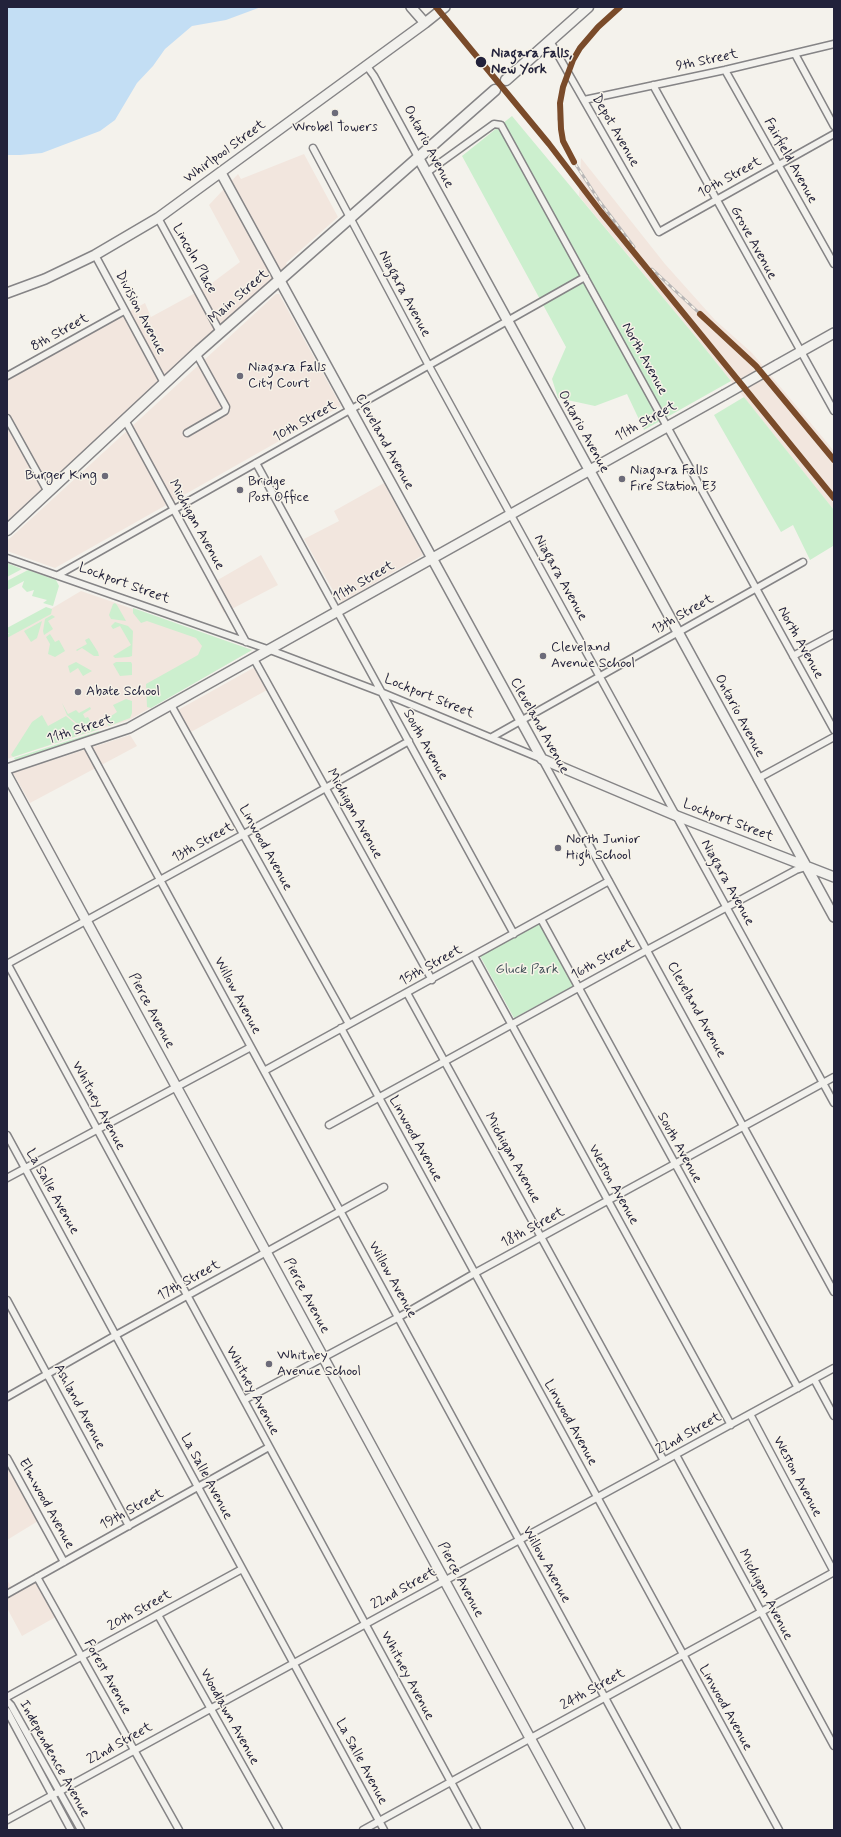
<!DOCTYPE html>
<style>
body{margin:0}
#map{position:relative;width:841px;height:1837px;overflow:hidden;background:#f4f2ec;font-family:Mynerve,sans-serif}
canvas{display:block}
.frame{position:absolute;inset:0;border:8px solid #22223b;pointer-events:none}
</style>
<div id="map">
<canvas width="841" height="1837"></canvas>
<div class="frame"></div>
</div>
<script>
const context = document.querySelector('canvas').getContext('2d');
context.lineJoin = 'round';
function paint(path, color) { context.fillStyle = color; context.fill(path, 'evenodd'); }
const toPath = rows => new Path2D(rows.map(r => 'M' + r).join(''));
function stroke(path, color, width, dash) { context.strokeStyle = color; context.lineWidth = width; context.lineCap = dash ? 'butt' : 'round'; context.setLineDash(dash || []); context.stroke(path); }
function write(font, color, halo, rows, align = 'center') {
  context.font = font + ' Mynerve,sans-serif'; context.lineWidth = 3; context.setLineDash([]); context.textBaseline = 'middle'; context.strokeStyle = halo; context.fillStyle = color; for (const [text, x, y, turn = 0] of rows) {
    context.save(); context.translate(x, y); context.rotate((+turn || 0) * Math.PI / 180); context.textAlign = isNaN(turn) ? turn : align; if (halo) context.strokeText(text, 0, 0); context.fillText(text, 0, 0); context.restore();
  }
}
paint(toPath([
 [304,154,338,217,286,263,289,269,7,522,7,379,145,303,151,317,208,286,240,262,209,205,238,174,241,179],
 [581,158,665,264,715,320,752,353,834,451,834,510,695,336,579,196],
 [276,294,279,294,341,406,55,568,7,551,7,541],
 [384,483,423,555,340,603,304,539,339,521,334,511],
 [261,555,278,585,224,613,209,585],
 [81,591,252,650,129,720,7,759,7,635],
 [255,667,267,690,191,732,178,710],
 [130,735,137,746,30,803,13,773],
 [10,1456,43,1518,7,1540,7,1458],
 [38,1573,61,1614,22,1636,7,1608,7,1580,12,1588]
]), '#f2e6de');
paint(toPath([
 [512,116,695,336,731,381,644,430,627,394,595,406,558,398,552,379,566,347,462,156],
 [744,397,834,510,834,548,833,546,810,560,793,525,781,532,714,415],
 [7,563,22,569,7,577],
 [28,570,56,580,59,586,53,606,43,603,47,600,32,596,34,590,27,592,22,587,24,581,7,590,7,581],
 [115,603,117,605,126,621,111,619,109,615,113,604],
 [46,607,52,609,51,614,7,638,7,634,10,634,7,633,7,628],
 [133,608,252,650,151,708,147,707,146,684,198,655,202,646,196,638,147,621,141,623,133,613],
 [52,615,55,617,48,621,53,629,44,635,43,631,45,619],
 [42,621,37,638,31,642,24,631],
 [115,622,128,626,133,631,132,656,129,657,115,658,113,656,131,645,120,626,113,629,111,626],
 [50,634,55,642,59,640,65,651,55,657,48,654,50,644,46,637],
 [89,638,98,652,99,656,94,656,82,648,77,651,76,650,87,644,85,640],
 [76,662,92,671,83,676,78,668,70,673,68,666],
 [116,662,131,662,132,664,132,675,120,676,113,664],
 [126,699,132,701,132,713,130,718,109,726,107,724,110,722,108,718,117,712,113,705],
 [62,703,68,714,76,710,79,713,90,707,91,709,83,714,85,718,88,717,93,726,99,729,88,733,67,715],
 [42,715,48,726,66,716,86,733,13,757,11,755,32,722],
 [99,731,99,733,15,760,14,758],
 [541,922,575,985,514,1018,480,956]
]), '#ccefce');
paint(toPath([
 [7,7,261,7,226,20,192,26,165,49,153,66,137,83,115,120,100,131,42,153,20,155,7,155]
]), '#c3def4');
stroke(toPath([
 [495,90,506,80]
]), '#cac8c9', 10, [10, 5]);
const street = toPath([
 [550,41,659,232,834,134],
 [795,54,834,126],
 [366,65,374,76,418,157],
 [725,70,834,264],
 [653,85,834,411],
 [584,100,725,70,834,44],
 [313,148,429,366,834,1103],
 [426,173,494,124,501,125,834,730],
 [158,218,220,332],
 [95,255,164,383],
 [7,376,124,311],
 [7,418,48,492],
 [125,420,246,642],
 [187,433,225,411,226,407,196,353],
 [256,463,514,934],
 [7,558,270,650,383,693,542,759,834,1292],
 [58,575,585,277],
 [793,656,834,634],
 [254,659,432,980],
 [171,705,349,1024],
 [492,737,803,562],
 [85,742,677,1830],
 [757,779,834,737],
 [541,919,798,1388],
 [474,956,731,1425],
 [7,963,477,1830],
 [7,964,244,834,409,741],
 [407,993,664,1461],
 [341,1028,779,1830],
 [264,1071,609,881],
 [329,1125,647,950,796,870,806,867],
 [7,1135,384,1830],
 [7,1178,251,1047],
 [7,1300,129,1526],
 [814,1379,834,1416],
 [7,1397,116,1335,384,1187],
 [244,1400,399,1317,475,1273,834,1077],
 [750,1414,834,1572],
 [676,1455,834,1746],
 [7,1458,64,1562],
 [37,1577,179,1830],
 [7,1594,269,1447],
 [158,1615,279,1830],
 [7,1697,242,1569],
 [7,1701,11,1705,81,1830],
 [7,1711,71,1830],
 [7,1820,834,1368],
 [363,1830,834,1572]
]);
const secondary = toPath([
 [411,7,425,23],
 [418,157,834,917],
 [221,173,542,759,677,816,834,877],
 [7,293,45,279,95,255,158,218,425,23,445,7],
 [777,365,834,333],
 [7,769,129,728,724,395],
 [7,775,580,1830]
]);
const primary = toPath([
 [506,80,588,7],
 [7,530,199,351,495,90]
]);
stroke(street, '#858486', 9);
stroke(secondary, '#858486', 12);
stroke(primary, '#858486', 13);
stroke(street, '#f2f1ed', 6);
stroke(secondary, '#f2f1ed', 9);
stroke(primary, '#f2f1ed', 10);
const rail = toPath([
 [620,7,598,27,576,54,568,71,561,95,559,119,563,141,569,154,600,202,634,247],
 [652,269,756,366,834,460]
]);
stroke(rail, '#b8b6b6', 3);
stroke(rail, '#f7f3e8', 1.5, [4.5]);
const secondaryBridge = toPath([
 [724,395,777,365]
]);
stroke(secondaryBridge, '#858486', 12, []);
stroke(secondaryBridge, '#f2f1ed', 9);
stroke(toPath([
 [436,7,549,144,601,212,834,498],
 [574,162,563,141,561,129,560,103,563,87,573,60,580,48,598,27,620,7],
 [700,314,756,366,834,460]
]), '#7a4b2a', 6);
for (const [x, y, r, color] of [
 [481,62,6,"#22223b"],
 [335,113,4,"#6c6b79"],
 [240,376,4,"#6c6b79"],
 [105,476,4,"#6c6b79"],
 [622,479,4,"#6c6b79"],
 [240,490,4,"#6c6b79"],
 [543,656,4,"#6c6b79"],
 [78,692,4,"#6c6b79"],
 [558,848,4,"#6c6b79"],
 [269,1364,4,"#6c6b79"]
]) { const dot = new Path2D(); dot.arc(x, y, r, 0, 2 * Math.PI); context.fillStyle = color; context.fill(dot); stroke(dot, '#f7f3e8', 1.5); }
write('bold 14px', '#22223b', '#f7f3e8', [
 ["Niagara Falls,",491,54],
 ["New York",491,70]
], 'left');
write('14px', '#22223b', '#f7f3e8', [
 ["9th Street",707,61,-12],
 ["Depot Avenue",615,131,60],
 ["Ontario Avenue",428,147,62],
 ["Whirlpool Street",225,152,-36],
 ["Fairfield Avenue",790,161,61],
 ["10th Street",730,178,-29],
 ["Grove Avenue",753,243,61],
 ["Lincoln Place",194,259,61],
 ["Niagara Avenue",404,294,62],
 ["Main Street",239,297,-41],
 ["Division Avenue",140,313,62],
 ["8th Street",60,333,-29],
 ["North Avenue",644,359,61],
 ["10th Street",305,422,-29],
 ["11th Street",646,422,-29],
 ["Ontario Avenue",583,432,61],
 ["Cleveland Avenue",384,442,61],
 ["Michigan Avenue",196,525,61],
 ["Niagara Avenue",560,578,61],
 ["11th Street",364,582,-30],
 ["Lockport Street",124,584,20],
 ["13th Street",683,615,-29],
 ["North Avenue",800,643,61],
 ["Lockport Street",429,697,22],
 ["Ontario Avenue",739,716,62],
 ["Cleveland Avenue",539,726,61],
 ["11th Street",80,730,-18],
 ["South Avenue",425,745,61],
 ["Michigan Avenue",354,814,61],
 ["Lockport Street",728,821,21],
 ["13th Street",203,843,-29],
 ["Linwood Avenue",265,848,61],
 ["Niagara Avenue",727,883,61],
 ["16th Street",603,960,-29],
 ["15th Street",431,966,-29],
 ["Willow Avenue",237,996,62],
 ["Cleveland Avenue",696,1010,61],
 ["Pierce Avenue",151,1011,62],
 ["Whitney Avenue",98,1106,62],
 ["Linwood Avenue",415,1139,61],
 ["South Avenue",679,1148,61],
 ["Michigan Avenue",512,1158,61],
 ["Weston Avenue",613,1185,61],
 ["La Salle Avenue",52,1192,61],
 ["18th Street",533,1228,-28],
 ["Willow Avenue",392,1280,61],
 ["17th Street",189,1281,-29],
 ["Pierce Avenue",306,1296,62],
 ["Whitney Avenue",252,1391,62],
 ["Ashland Avenue",79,1407,62],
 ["Linwood Avenue",570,1423,61],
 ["22nd Street",689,1434,-29],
 ["La Salle Avenue",206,1477,62],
 ["Weston Avenue",797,1477,62],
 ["Elmwood Avenue",46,1504,61],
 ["19th Street",132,1510,-29],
 ["Willow Avenue",546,1565,61],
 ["Pierce Avenue",460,1580,62],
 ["22nd Street",404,1589,-29],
 ["Michigan Avenue",765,1595,62],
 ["20th Street",140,1611,-29],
 ["Whitney Avenue",407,1676,62],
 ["Forest Avenue",107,1677,61],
 ["24th Street",593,1690,-29],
 ["Linwood Avenue",725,1708,61],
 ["Woodlawn Avenue",229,1717,61],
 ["22nd Street",120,1744,-29],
 ["Independence Avenue",54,1759,61],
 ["La Salle Avenue",361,1762,62]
]);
write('14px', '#22223b', '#f7f3e8', [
 ["Wrobel Towers",335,128,"center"],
 ["Niagara Falls",248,368],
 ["City Court",248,384],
 ["Niagara Falls",630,471],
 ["Fire Station E3",630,487],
 ["Burger King",97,476,"right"],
 ["Bridge",248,482],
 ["Post Office",248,498],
 ["Cleveland",551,648],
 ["Avenue School",551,664],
 ["Abate School",86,692],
 ["North Junior",566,840],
 ["High School",566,856],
 ["Whitney",277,1356],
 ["Avenue School",277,1372]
], 'left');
write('14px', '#44545a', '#f7f3e8', [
 ["Gluck Park",527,970]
]);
</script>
